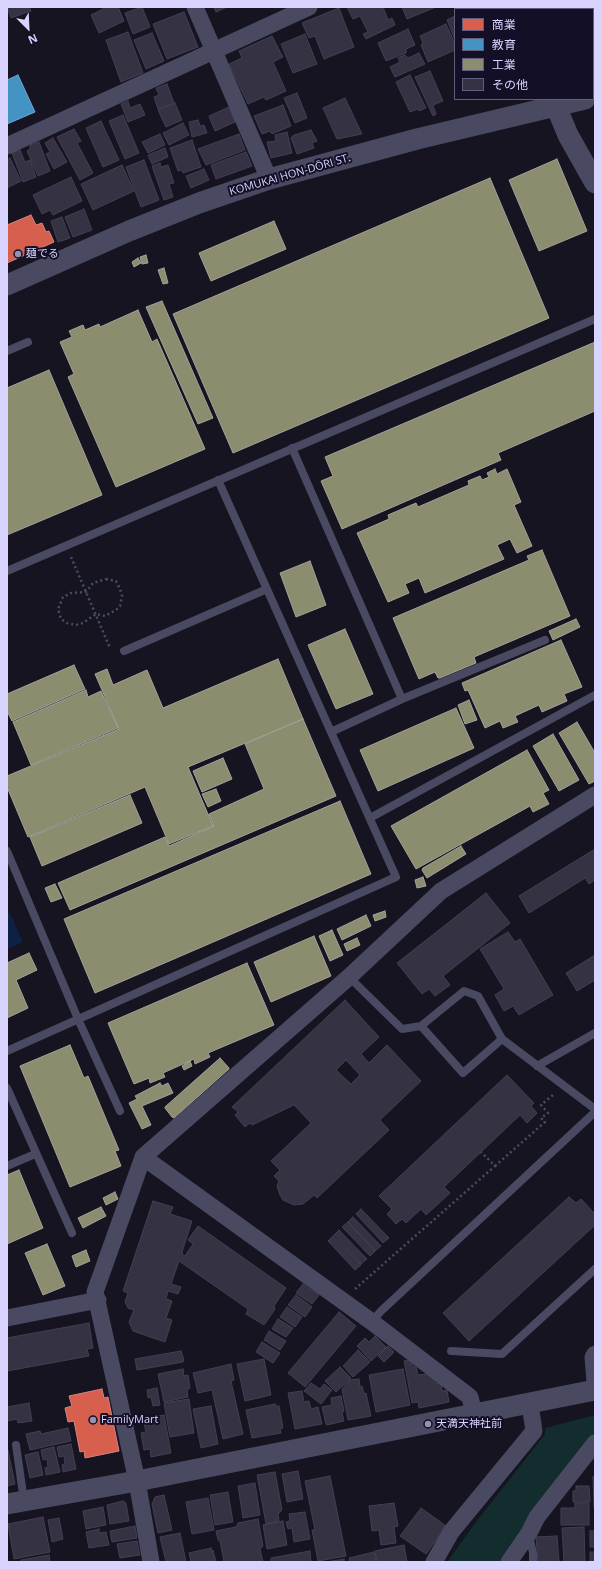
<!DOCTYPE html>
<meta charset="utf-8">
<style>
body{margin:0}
#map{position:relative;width:602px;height:1569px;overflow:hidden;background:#161421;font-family:"Open Sans","Noto Sans JP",sans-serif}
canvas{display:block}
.frame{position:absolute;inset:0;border:8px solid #d9d4ff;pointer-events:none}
.legend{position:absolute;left:454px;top:8px;width:140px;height:92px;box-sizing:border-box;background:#130f26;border:1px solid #625e7d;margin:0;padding:5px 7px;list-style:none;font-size:12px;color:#d9d4ff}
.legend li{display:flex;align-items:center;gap:8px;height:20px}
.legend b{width:20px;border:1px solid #625e7d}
.north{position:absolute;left:8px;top:8px;width:40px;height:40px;-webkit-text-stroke:3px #130f26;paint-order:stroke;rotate:156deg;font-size:11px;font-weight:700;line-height:16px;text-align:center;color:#d9d4ff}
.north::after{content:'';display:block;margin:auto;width:14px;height:18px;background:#d9d4ff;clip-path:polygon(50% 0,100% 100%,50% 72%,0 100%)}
</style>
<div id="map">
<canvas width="602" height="1569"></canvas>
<div class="frame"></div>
<ul class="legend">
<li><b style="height:11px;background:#d6604d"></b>商業</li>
<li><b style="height:11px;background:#4393c3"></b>教育</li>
<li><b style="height:11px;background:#8c8c6e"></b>工業</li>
<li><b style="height:11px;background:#343243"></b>その他</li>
</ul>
<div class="north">N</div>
</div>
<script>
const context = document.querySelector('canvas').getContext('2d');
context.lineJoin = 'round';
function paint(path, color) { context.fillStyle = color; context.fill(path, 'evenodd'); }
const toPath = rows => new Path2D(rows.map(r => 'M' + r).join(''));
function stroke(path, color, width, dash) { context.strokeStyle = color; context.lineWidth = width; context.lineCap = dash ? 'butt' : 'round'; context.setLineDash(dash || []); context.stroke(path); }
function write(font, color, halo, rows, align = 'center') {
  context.font = font + ' "Open Sans","Noto Sans JP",sans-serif'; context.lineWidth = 4; context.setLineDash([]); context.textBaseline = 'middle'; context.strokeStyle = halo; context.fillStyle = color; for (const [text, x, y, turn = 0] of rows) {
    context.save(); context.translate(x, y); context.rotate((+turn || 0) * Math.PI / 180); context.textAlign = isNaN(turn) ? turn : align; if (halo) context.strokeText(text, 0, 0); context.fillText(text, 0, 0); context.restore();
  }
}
paint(toPath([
 [595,1415,595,1433,501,1562,447,1562,476,1522,545,1434,545,1428]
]), '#132c2d');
paint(toPath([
 [10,913,23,942,7,949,7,914]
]), '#0d2144');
const shops = toPath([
 [31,215,36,225,42,223,46,232,49,231,54,242,7,263,7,225,31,215],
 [102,1389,104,1398,108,1397,119,1451,85,1458,84,1451,80,1452,74,1421,68,1422,65,1408,72,1406,69,1396,102,1389]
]);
paint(shops, '#d6604d');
stroke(shops, '#d78382', 1);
const schools = toPath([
 [18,75,35,112,7,124,7,80,18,75]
]);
paint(schools, '#4393c3');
stroke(schools, '#70a6d5', 1);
const industry = toPath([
 [557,159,587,231,539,251,509,180,557,159],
 [490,178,549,318,233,453,173,314,490,178],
 [274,221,286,249,211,281,199,253,274,221],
 [146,255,148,263,142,264,140,257,146,255],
 [138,258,141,263,134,267,132,262,138,258],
 [164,268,168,283,163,284,158,270,164,268],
 [162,301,213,418,198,424,146,307,162,301],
 [138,310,152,342,157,339,205,449,116,487,68,377,74,374,60,342,72,337,69,331,83,325,85,330,99,324,100,327,138,310],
 [595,342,595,411,498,453,501,460,342,529,321,481,333,476,325,457,595,342],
 [49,370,102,495,7,535,7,388,49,370],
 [495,469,497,474,507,469,521,502,514,505,532,546,517,553,510,539,497,545,504,559,425,593,419,578,405,584,409,593,388,602,357,533,389,519,388,515,416,503,418,507,469,485,468,481,480,476,482,480,489,477,487,473,495,469],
 [542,550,570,616,474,657,476,663,440,678,438,678,435,672,419,679,393,618,529,560,527,556,542,550],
 [310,561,326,605,296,617,280,573,310,561],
 [576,619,580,627,553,640,549,631,576,619],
 [345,629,373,694,336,709,308,645,345,629],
 [561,640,582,687,564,694,567,701,542,712,539,705,515,716,518,722,503,728,500,721,485,728,468,690,465,691,462,683,561,640],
 [278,659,303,719,188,767,213,826,169,844,145,787,28,837,7,787,7,776,119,729,95,674,107,669,113,685,147,670,163,708,278,659],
 [74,665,85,689,12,721,7,711,7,694,74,665],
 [86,690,88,697,101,691,118,728,31,765,13,722,86,690],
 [469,700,477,720,465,724,458,705,469,700],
 [456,708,474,748,378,791,360,750,456,708],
 [303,719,336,796,70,910,58,883,165,837,169,846,214,826,209,814,264,789,245,744,303,719],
 [577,722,595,753,595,781,589,784,559,733,577,722],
 [553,734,579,780,559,791,533,746,553,734],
 [527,750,549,790,543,793,549,804,533,812,530,806,416,869,391,826,527,750],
 [223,758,232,779,202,792,193,771,223,758],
 [216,789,221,801,208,807,202,794,216,789],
 [130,795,142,823,42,866,30,837,130,795],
 [340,801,371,874,95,993,64,919,340,801],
 [461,846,466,854,427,878,422,870,423,868,461,846],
 [423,877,426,886,417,888,415,880,423,877],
 [55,884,62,898,51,902,45,888,55,884],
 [385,911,386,917,375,921,373,915,385,911],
 [366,915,371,926,342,940,337,929,366,915],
 [332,930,343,955,330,961,319,936,332,930],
 [314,936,331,976,271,1002,254,962,314,936],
 [357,938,360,945,347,951,344,944,357,938],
 [29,953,37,970,16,980,28,1008,7,1018,7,963,29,953],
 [247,963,274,1025,208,1053,210,1057,195,1064,194,1059,163,1073,165,1077,150,1083,149,1078,134,1084,108,1023,247,963],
 [70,1045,84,1078,88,1076,119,1150,115,1151,121,1166,70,1187,20,1066,70,1045],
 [220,1058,229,1068,229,1069,174,1118,172,1117,165,1108,165,1107,220,1058],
 [190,1061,192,1066,184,1070,182,1066,190,1061],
 [160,1083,162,1086,168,1083,173,1093,142,1106,151,1125,142,1129,129,1103,137,1099,135,1096,160,1083],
 [19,1170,43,1228,7,1244,7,1175,19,1170],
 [115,1192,118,1199,106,1205,103,1198,115,1192],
 [101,1207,106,1216,83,1228,78,1218,101,1207],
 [47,1244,65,1286,43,1295,25,1253,47,1244],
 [86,1250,90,1261,76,1267,72,1256,86,1250]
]);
paint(industry, '#8c8c6e');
stroke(industry, '#a3a29a', 1);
const building = toPath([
 [7,7,29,7,31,11,11,18,7,7],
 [107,7,118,7,124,21,99,33,91,15,107,7],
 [142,7,150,27,133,34,125,13,142,7],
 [214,7,227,7,216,12,214,7],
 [347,7,383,7,388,20,392,18,395,25,366,39,363,34,368,32,360,16,353,19,347,7],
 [402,7,436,7,407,19,402,7],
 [546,7,595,7,595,57,593,57,593,9,546,9,546,7],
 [339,8,354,47,324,59,315,36,309,38,302,23,339,8],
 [184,12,198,47,167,59,153,24,184,12],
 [455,16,455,40,447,20,455,16],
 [446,24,455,44,455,50,428,62,421,45,423,43,420,36,446,24],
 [408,29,415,45,406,49,406,53,386,61,378,43,408,29],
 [128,32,143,73,121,82,106,40,128,32],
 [152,33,164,61,146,69,134,40,152,33],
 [305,34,317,64,293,73,281,44,305,34],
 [272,36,283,57,273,62,286,91,266,100,264,97,248,104,229,64,242,58,239,51,272,36],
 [419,53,425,64,395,77,390,67,400,62,398,58,405,55,408,58,419,53],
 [430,71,443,101,433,105,436,114,433,116,415,77,430,71],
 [410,75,426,108,419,111,418,109,410,112,396,82,410,75],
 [167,84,174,103,158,109,154,97,159,95,156,88,167,84],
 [297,93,307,118,295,123,284,98,297,93],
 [345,98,362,134,337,139,323,108,345,98],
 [128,101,130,108,140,104,145,115,128,122,121,104,128,101],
 [175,103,182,120,166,127,158,110,175,103],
 [283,105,291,126,272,134,270,131,262,134,254,116,283,105],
 [229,107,235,122,215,131,209,116,229,107],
 [123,115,139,153,125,159,109,121,123,115],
 [198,120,200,126,204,125,207,133,192,137,189,122,198,120],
 [101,121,119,160,103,167,86,128,101,121],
 [183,123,189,135,169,145,163,133,183,123],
 [74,129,81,141,77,143,93,173,80,180,57,137,74,129],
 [311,130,317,141,312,143,314,148,297,154,291,138,294,135,311,130],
 [287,132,292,153,271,158,267,142,276,141,275,135,287,132],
 [160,134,165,145,148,153,142,142,160,134],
 [239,134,245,150,206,165,198,149,239,134],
 [53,138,67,162,54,169,46,154,50,152,45,143,53,138],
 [192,140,201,167,183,173,182,170,178,171,170,148,192,140],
 [39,142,50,171,38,176,27,151,30,149,30,145,39,142],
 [165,148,168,157,152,164,148,155,165,148],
 [20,150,25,162,30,160,36,177,23,182,12,153,20,150],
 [246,152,252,166,216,179,211,165,246,152],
 [10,158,21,181,7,188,7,160,10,158],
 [144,160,159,200,141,207,126,167,144,160],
 [160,163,161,167,168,165,174,183,169,184,173,197,164,200,152,166,160,163],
 [122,165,134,191,93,210,81,184,122,165],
 [204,169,209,180,191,188,186,176,204,169],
 [71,177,82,201,53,215,50,210,42,214,33,195,71,177],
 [84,209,92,230,73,237,65,217,84,209],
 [62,217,70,238,58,242,51,221,62,217],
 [595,849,595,880,589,884,585,878,529,913,519,896,595,849],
 [486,893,510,923,443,976,450,985,435,996,429,989,422,994,397,963,486,893],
 [508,932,515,942,520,939,553,995,519,1015,513,1006,504,1011,495,995,504,989,480,949,508,932],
 [595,955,595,980,577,991,566,973,595,955],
 [345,1000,379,1037,361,1054,369,1063,387,1045,421,1081,380,1120,389,1130,317,1198,314,1195,303,1204,294,1205,283,1200,280,1195,277,1186,279,1181,274,1176,280,1170,271,1161,311,1123,294,1105,252,1125,250,1123,245,1127,235,1115,238,1112,232,1107,345,1000],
 [346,1060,360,1075,351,1084,336,1070,346,1060],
 [507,1075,534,1103,531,1106,537,1113,527,1123,520,1115,444,1187,450,1193,426,1215,421,1209,406,1223,402,1219,396,1224,387,1214,392,1209,379,1196,507,1075],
 [569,1197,576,1203,581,1199,595,1214,595,1225,469,1341,443,1313,569,1197],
 [153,1201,173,1207,170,1214,192,1221,182,1252,183,1255,185,1256,193,1244,188,1240,198,1226,286,1288,274,1306,275,1309,264,1325,246,1314,248,1309,179,1261,171,1284,181,1287,178,1294,168,1291,166,1299,172,1301,166,1318,172,1320,165,1342,133,1331,129,1322,134,1310,128,1308,125,1302,128,1293,123,1291,153,1201],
 [361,1209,389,1238,383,1243,356,1214,361,1209],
 [353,1217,381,1246,375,1251,348,1222,353,1217],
 [348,1222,375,1251,370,1256,342,1227,348,1222],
 [339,1230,367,1259,361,1264,334,1235,339,1230],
 [333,1236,361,1265,355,1270,328,1241,333,1236],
 [303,1284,319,1295,312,1304,296,1293,303,1284],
 [296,1295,312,1307,305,1317,288,1305,296,1295],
 [287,1307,302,1317,295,1327,280,1317,287,1307],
 [339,1312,356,1326,305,1387,288,1373,339,1312],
 [278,1319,293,1328,286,1337,272,1329,278,1319],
 [89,1323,93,1348,87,1349,89,1356,7,1371,7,1338,89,1323],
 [269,1331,286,1341,280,1350,264,1340,269,1331],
 [375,1336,386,1347,371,1361,357,1346,365,1338,369,1342,375,1336],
 [262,1342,280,1353,273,1363,256,1352,262,1342],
 [388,1346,394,1352,384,1362,378,1356,388,1346],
 [358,1350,370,1362,353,1377,343,1366,358,1350],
 [181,1351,184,1360,183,1362,137,1370,135,1359,181,1351],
 [264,1359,271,1395,245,1401,237,1364,264,1359],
 [411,1360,413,1366,416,1367,418,1375,428,1374,433,1376,435,1383,441,1383,442,1391,447,1390,449,1402,419,1408,418,1402,412,1403,404,1361,411,1360],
 [231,1364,234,1380,231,1381,243,1434,223,1439,212,1390,198,1393,193,1373,231,1364],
 [340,1367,351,1378,336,1392,325,1381,340,1367],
 [183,1369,184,1376,188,1375,190,1388,187,1390,188,1397,164,1402,158,1374,183,1369],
 [403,1369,410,1405,376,1412,369,1375,403,1369],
 [359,1379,360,1387,362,1386,364,1394,366,1393,371,1416,348,1420,342,1389,350,1380,359,1379],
 [311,1383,320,1389,324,1384,332,1390,321,1404,304,1391,311,1383],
 [157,1388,160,1405,153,1406,151,1397,148,1398,147,1390,157,1388],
 [302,1391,304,1402,309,1401,311,1409,318,1407,322,1424,295,1429,288,1393,302,1391],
 [341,1396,344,1411,342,1413,344,1421,327,1425,326,1424,322,1407,332,1405,331,1398,341,1396],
 [189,1399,194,1433,170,1437,164,1403,189,1399],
 [29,1403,32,1421,18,1423,17,1419,7,1421,7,1407,29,1403],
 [275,1404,276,1406,279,1406,283,1428,280,1429,281,1433,252,1438,246,1410,275,1404],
 [211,1406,218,1444,201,1448,193,1409,211,1406],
 [164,1415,171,1453,151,1457,150,1449,144,1450,141,1433,146,1432,143,1419,164,1415],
 [68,1428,71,1441,30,1450,26,1434,40,1431,41,1434,68,1428],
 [71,1444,76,1469,63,1472,62,1465,65,1464,64,1456,59,1457,57,1447,71,1444],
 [54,1447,60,1472,46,1475,45,1468,48,1467,47,1459,43,1460,41,1450,54,1447],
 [7,1450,8,1450,15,1484,7,1486,7,1450],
 [38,1452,43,1475,30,1478,25,1455,38,1452],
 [298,1471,303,1499,287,1502,282,1474,298,1471],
 [275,1472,282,1510,278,1514,279,1521,266,1524,257,1475,275,1472],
 [330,1476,346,1556,318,1561,312,1530,315,1530,305,1481,330,1476],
 [593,1477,595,1477,595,1508,594,1508,593,1477],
 [255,1483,260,1515,243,1518,238,1486,255,1483],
 [576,1486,589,1486,590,1502,573,1502,573,1491,576,1491,576,1486],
 [228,1492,233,1522,215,1525,210,1495,228,1492],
 [164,1495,172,1530,158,1533,152,1504,155,1497,164,1495],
 [208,1498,214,1530,192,1534,186,1502,208,1498],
 [123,1501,126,1503,129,1521,110,1524,107,1505,123,1501],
 [394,1503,398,1526,394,1527,396,1543,381,1545,379,1530,372,1531,369,1506,394,1503],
 [575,1503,589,1503,589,1525,561,1525,561,1508,575,1508,575,1503],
 [103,1507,106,1525,86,1529,83,1511,103,1507],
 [421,1508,446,1526,426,1554,400,1536,421,1508],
 [305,1512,310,1539,294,1542,292,1528,288,1529,286,1522,290,1521,289,1514,305,1512],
 [43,1517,50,1552,14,1559,8,1524,43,1517],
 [59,1518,63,1539,52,1542,48,1520,59,1518],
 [258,1519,263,1546,260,1549,263,1562,224,1562,220,1541,218,1540,216,1531,236,1527,238,1523,258,1519],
 [283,1521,287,1545,267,1549,263,1525,283,1521],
 [135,1526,137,1538,112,1542,110,1531,135,1526],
 [584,1527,585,1562,564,1562,562,1528,584,1527],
 [99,1529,99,1533,106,1532,109,1545,89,1548,86,1532,99,1529],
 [590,1531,595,1531,595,1547,590,1547,590,1531],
 [180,1533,186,1562,166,1562,160,1537,180,1533],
 [557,1536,559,1562,538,1562,536,1537,557,1536],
 [137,1541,140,1555,120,1558,117,1544,137,1541],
 [404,1545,407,1562,377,1562,375,1551,404,1545],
 [211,1548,212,1551,213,1550,216,1562,191,1562,189,1553,211,1548],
 [310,1551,311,1562,271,1562,271,1558,310,1551],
 [374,1552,376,1562,350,1562,349,1558,374,1552],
 [590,1552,595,1552,595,1562,590,1562,590,1552],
 [49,1555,50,1562,21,1562,21,1560,49,1555],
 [344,1559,344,1562,327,1562,344,1559]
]);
paint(building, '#343243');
stroke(building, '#433f54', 1);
stroke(toPath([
 [71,557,110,648],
 [106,579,116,581,120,589,122,596,120,606,116,610,105,616,96,614,83,623,76,625,67,623,61,619,58,609,63,597,71,593,86,592,93,583,106,579],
 [495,1166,545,1122,541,1118,548,1113,541,1105,553,1095],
 [355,1289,495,1166,481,1152]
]), '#44505f', 2.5, [2, 3]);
stroke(toPath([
 [7,351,28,342],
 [292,448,402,699],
 [7,571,595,319],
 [124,651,267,589],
 [331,732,402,699,545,640],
 [370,818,595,695],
 [7,851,78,1019,120,1111],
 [349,977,402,1029,421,1026,464,991,478,996,502,1039,595,1109],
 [421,1026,463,1073,502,1039],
 [7,1051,396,877,218,480],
 [537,1066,595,1033],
 [7,1088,72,1233],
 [7,1166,35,1154],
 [372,1322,380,1312,595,1112],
 [451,1351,502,1354,595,1269],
 [16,1445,24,1501],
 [529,1535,533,1553,533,1562]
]), '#4a4962', 8);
stroke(toPath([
 [195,7,269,179],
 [7,146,309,7],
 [143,1157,372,1322,470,1397,474,1414],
 [7,1318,98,1300],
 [595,1354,593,1357,595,1382],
 [151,1562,137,1481,95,1292,143,1157,349,977,441,891,595,795],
 [434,1562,451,1532,534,1431,530,1404],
 [509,1562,529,1533,537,1517,595,1443]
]), '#4a4962', 17);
stroke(toPath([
 [503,7,504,9],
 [553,99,568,135,595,183],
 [7,285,129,231,199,203,269,179,417,139,585,99],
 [7,1504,137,1481,595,1390]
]), '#4a4962', 21);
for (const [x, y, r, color] of [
 [18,254,4,"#9591b1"],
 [93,1420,4,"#9591b1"],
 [428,1424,4,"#9591b1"]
]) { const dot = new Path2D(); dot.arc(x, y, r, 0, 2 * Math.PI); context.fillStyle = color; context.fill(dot); stroke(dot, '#130f26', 1.5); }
write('11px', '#d9d4ff', '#130f26', [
 ["KOMUKAI HON-DŌRI ST.",290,175,-16]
]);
write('11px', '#d9d4ff', '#130f26', [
 ["麺でる",26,254],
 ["FamilyMart",101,1420],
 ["天満天神社前",436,1424]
], 'left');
</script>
